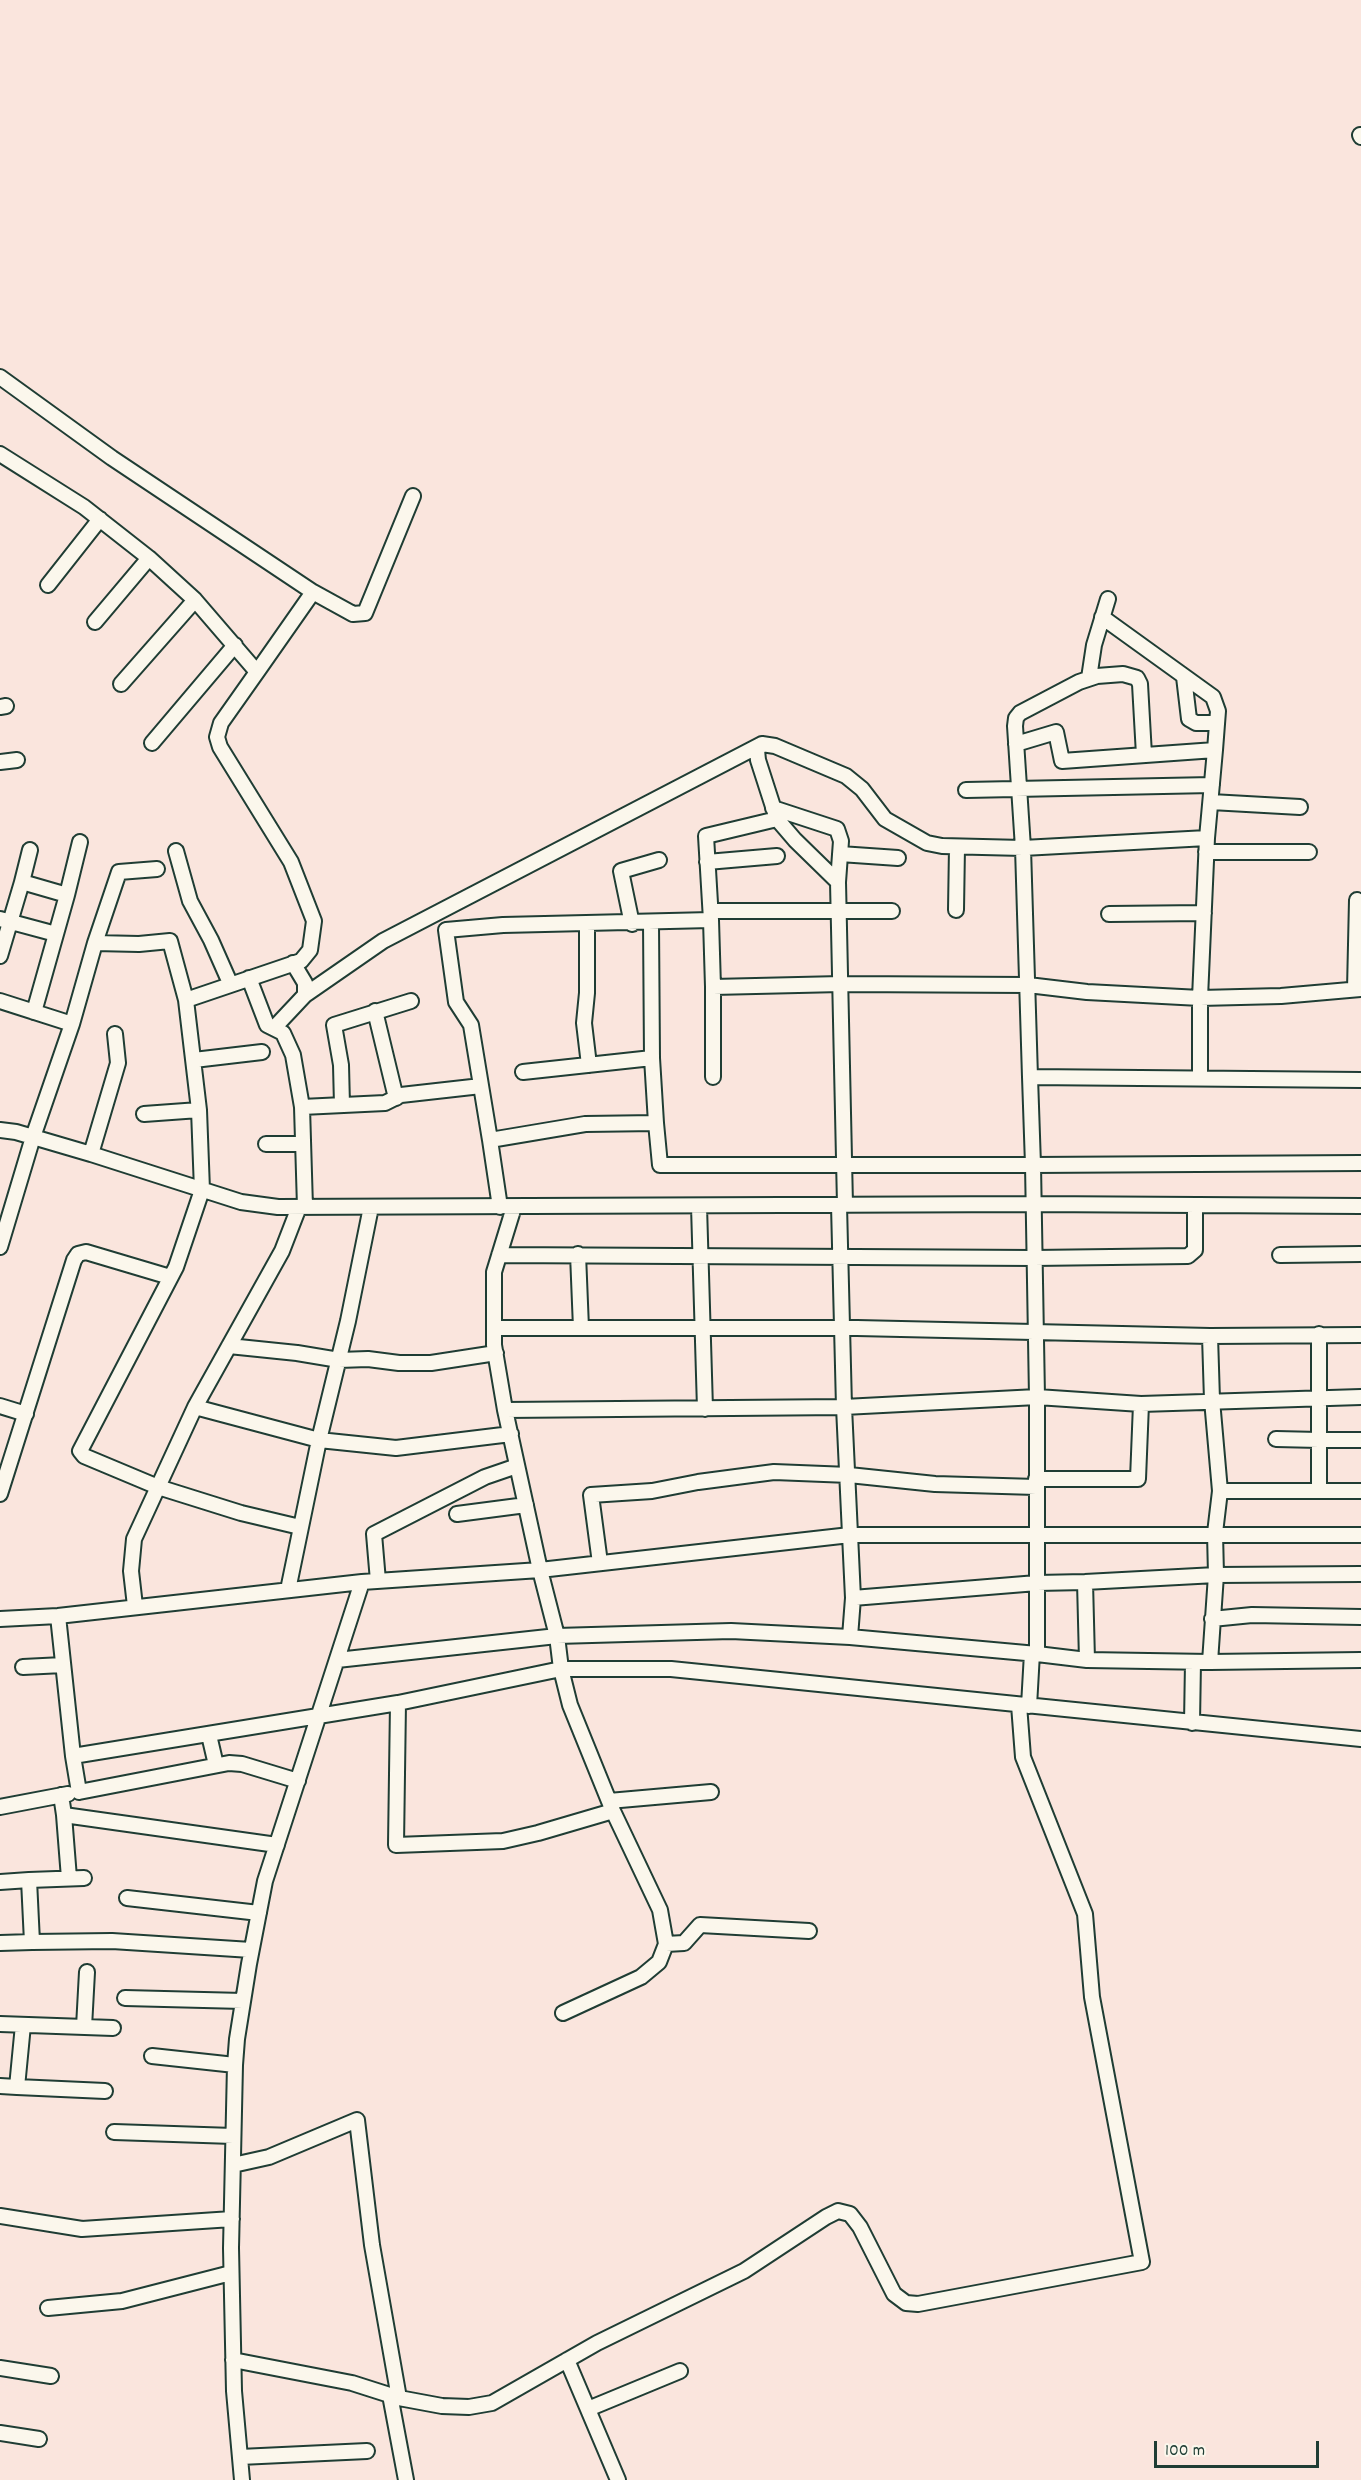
<!DOCTYPE html>
<style>
body{margin:0}
#map{position:relative;width:1361px;height:2480px;overflow:hidden;background:#fae5dd;font-family:Dekko,sans-serif}
canvas{display:block}
.scale{position:absolute;left:1154px;top:2441px;width:165px;height:27px;box-sizing:border-box;border:3px solid #1f3d34;border-top:0;padding-left:8px;font-size:18px;line-height:21px;white-space:nowrap;color:#1f3d34;-webkit-text-stroke:4px #fbf7ec;paint-order:stroke}
</style>
<div id="map">
<canvas width="1361" height="2480"></canvas>
<div class="scale">100 m</div>
</div>
<script>
const context = document.querySelector('canvas').getContext('2d');
context.lineJoin = 'round';
const toPath = rows => new Path2D(rows.map(r => 'M' + r).join(''));
function stroke(path, color, width, dash) { context.strokeStyle = color; context.lineWidth = width; context.lineCap = dash ? 'butt' : 'round'; context.setLineDash(dash || []); context.stroke(path); }
const minor = toPath([
 [1360,135,1361,137],
 [0,377,112,458,313,592,257,672],
 [0,454,84,507,149,558,195,600,257,672,221,723,217,737,220,747,291,862,314,921,310,950,301,961,186,1000,199,1110,202,1190,176,1267,80,1451,84,1456,158,1487,134,1539,131,1571,135,1606],
 [48,585,100,519],
 [313,592,353,614,365,613,413,496],
 [1102,617,1213,697,1218,711,1215,750],
 [95,622,149,558],
 [1184,677,1189,719,1196,723,1217,723],
 [1089,678,1094,645,1108,599],
 [121,684,195,600],
 [0,707,6,706],
 [152,743,235,645],
 [1016,744,1056,732,1062,761,1215,750,1207,838,1023,848,1030,1077],
 [0,762,17,760],
 [966,790,1212,785],
 [1211,802,1300,807],
 [773,808,837,829,841,841,838,882],
 [777,819,758,760,757,750,762,744,775,746,846,776,862,789,885,819,927,843,942,846,1023,848,1015,726,1016,718,1020,713,1079,682,1097,676,1123,674,1137,678,1140,684,1144,755],
 [176,851,190,901,211,940,230,983],
 [1206,852,1309,852],
 [840,854,898,858],
 [707,862,777,856],
 [157,869,119,872,95,943,139,944,170,941,186,1000],
 [22,882,30,850],
 [67,895,80,842],
 [956,910,957,847],
 [711,911,892,911],
 [1109,914,1204,913],
 [0,919,56,934],
 [711,920,713,987,841,984,1028,985,1087,992,1200,998,1281,996,1361,989],
 [651,923,652,1058,656,1123],
 [632,924,621,871,659,860],
 [587,925,587,993,584,1023,589,1065],
 [0,956,22,882,67,895,34,1012],
 [249,978,267,1025,283,1033,293,1055,302,1107],
 [1355,989,1357,900],
 [305,995,383,941,762,744],
 [0,1001,72,1024],
 [375,1011,396,1098],
 [274,1028,305,995,305,983,293,963],
 [194,1060,262,1052],
 [523,1072,652,1058],
 [713,1077,713,987],
 [1200,1078,1200,998,1207,838],
 [342,1105,341,1065,334,1025,411,1001],
 [144,1114,199,1110],
 [0,1130,16,1132,91,1154,241,1202,278,1207,1034,1204,1361,1206],
 [490,1140,471,1025,456,1002,446,930,503,925,711,920,706,836,777,819,795,840,838,882,845,1205],
 [266,1144,303,1144],
 [91,1154,118,1063,115,1034],
 [839,1205,844,1407,853,1598],
 [699,1206,705,1409],
 [305,1207,302,1107,385,1103,401,1095,481,1086],
 [371,1207,348,1321,319,1440,396,1448,511,1434],
 [500,1207,490,1140,585,1124,656,1123,660,1165,1033,1165,1030,1077,1361,1080],
 [514,1207,494,1272,494,1345,505,1410,540,1570,557,1636,561,1669,671,1669,1361,1739],
 [0,1247,33,1137,72,1024,95,943],
 [578,1254,581,1328],
 [499,1255,1034,1258,1188,1256,1195,1250,1195,1205],
 [1280,1255,1361,1254],
 [494,1328,857,1328,1210,1336,1361,1335],
 [1319,1334,1319,1440,1361,1440],
 [229,1346,297,1353,339,1360,368,1359,399,1363,431,1363,496,1353],
 [0,1406,26,1414],
 [195,1407,158,1487,241,1513,300,1527],
 [505,1410,844,1407,1037,1397,1141,1404,1361,1397],
 [1276,1439,1319,1440,1319,1491],
 [1036,1479,1138,1479,1141,1404],
 [1220,1491,1361,1491],
 [0,1494,74,1260,78,1254,86,1252,170,1277],
 [457,1514,526,1505],
 [600,1563,591,1495,652,1491,698,1482,774,1472,849,1475,935,1484,1036,1487],
 [378,1581,374,1534,485,1477,517,1466],
 [1085,1582,1087,1660],
 [288,1590,319,1440,195,1407,282,1251,299,1207],
 [58,1616,73,1756,79,1792,229,1763,242,1764,298,1781],
 [0,1619,58,1616,362,1582],
 [1212,1619,1252,1615,1361,1617],
 [850,1637,853,1598,1037,1583,1085,1582,1216,1575,1361,1574],
 [1037,1654,1087,1660,1210,1662,1216,1575,1215,1533,1220,1491,1212,1400,1210,1336],
 [337,1660,557,1636,731,1631,850,1637,1037,1654,1037,1397,1033,1165,1361,1163],
 [1210,1662,1361,1660],
 [23,1667,63,1665],
 [398,1703,396,1845,503,1841,538,1833,613,1811],
 [1029,1706,1032,1653],
 [1192,1723,1193,1662],
 [209,1735,216,1765],
 [73,1756,398,1703,561,1669,570,1705,613,1811,660,1910,666,1944,659,1962,641,1977,563,2013],
 [61,1795,64,1815,277,1845],
 [609,1801,711,1792],
 [0,1807,68,1794],
 [64,1815,69,1878],
 [84,1878,29,1880,32,1942,112,1941,251,1950],
 [0,1882,29,1880],
 [127,1898,259,1913],
 [0,1943,32,1942],
 [666,1944,684,1943,700,1925,809,1931],
 [125,1998,243,2001],
 [0,2024,113,2028],
 [23,2025,17,2087,105,2091],
 [84,2027,87,1972],
 [152,2056,235,2065],
 [0,2086,17,2087],
 [114,2132,233,2136],
 [233,2165,269,2157,357,2120,372,2245,399,2398],
 [0,2216,82,2229,232,2219],
 [48,2308,122,2301,231,2273],
 [233,2360,352,2383,399,2398,442,2406,469,2407,492,2403,597,2343,744,2271,826,2217,838,2211,850,2214,860,2227,894,2294,906,2303,918,2304,1142,2262,1092,1997,1085,1914,1023,1757,1019,1705],
 [567,2360,618,2480],
 [0,2368,51,2376],
 [390,2395,406,2480],
 [588,2409,680,2371],
 [0,2433,39,2439],
 [240,2457,367,2451],
 [242,2480,234,2391,231,2248,235,2065,237,2039,249,1964,265,1881,362,1582,540,1570,850,1535,1361,1535]
]);
stroke(minor, '#1f3d34', 18);
stroke(minor, '#fbf7ec', 14);
</script>
